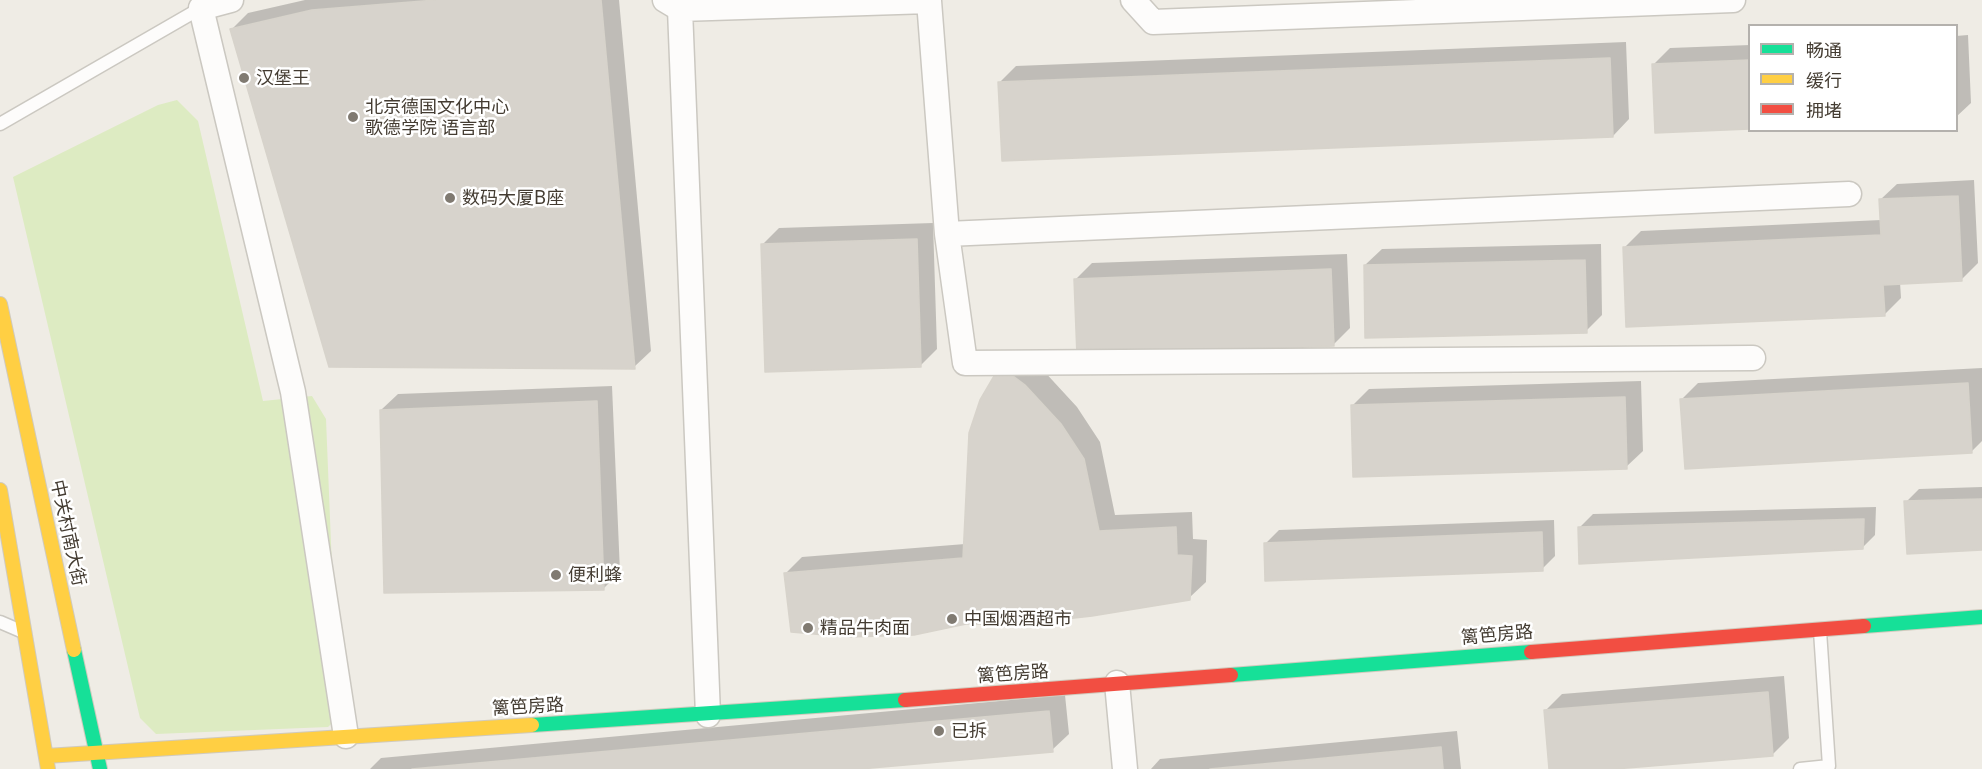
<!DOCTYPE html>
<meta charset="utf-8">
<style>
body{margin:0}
#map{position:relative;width:1982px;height:769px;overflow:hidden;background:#efece5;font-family:"Public Sans","Noto Sans SC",sans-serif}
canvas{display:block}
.legend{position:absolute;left:1748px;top:24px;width:210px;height:108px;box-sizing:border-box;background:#fff;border:2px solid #b4b1ad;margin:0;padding:8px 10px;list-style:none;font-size:18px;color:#443c32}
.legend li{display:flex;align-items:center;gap:12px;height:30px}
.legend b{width:30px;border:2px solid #b4b1ad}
</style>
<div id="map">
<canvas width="1982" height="769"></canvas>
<ul class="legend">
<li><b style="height:8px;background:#16e098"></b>畅通</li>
<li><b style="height:8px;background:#ffcf43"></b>缓行</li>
<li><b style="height:8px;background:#f24e42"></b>拥堵</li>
</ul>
</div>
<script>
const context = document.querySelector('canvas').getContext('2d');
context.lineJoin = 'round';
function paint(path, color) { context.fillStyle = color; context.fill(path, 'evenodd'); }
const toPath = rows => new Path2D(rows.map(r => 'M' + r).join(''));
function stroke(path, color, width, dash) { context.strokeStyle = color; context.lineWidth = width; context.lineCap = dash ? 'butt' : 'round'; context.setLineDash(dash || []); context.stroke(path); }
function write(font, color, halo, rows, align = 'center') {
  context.font = font + ' "Public Sans","Noto Sans SC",sans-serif'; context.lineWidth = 5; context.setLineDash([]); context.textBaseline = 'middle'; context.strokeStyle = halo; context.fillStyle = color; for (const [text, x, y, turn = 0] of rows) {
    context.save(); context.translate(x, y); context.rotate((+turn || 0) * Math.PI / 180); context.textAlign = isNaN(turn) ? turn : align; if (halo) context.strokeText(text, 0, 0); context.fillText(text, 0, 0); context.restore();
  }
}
paint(toPath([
 [177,100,198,121,263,401,312,396,326,419,338,717,328,727,156,734,140,718,13,177,158,105]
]), '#ddebc2');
paint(toPath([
 [305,0,619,0,651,351,634,367,231,30,248,13],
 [1968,35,1971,103,1956,117,1956,36],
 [1626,42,1629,119,1613,136,1000,82,1016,66],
 [1750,45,1750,128,1654,64,1670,48],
 [1974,180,1978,263,1961,280,1900,282,1901,298,1884,315,1624,248,1641,231,1881,220,1880,200,1897,184],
 [933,223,937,349,921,365,763,244,779,228],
 [1601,244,1602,315,1586,331,1365,265,1382,249],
 [1347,254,1350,328,1333,345,1076,279,1092,263],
 [1982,368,1982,441,1971,452,1682,399,1698,383],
 [1042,369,1077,407,1100,442,1115,515,1192,512,1193,539,1207,540,1206,582,1189,598,786,573,802,557,965,544,999,372],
 [1641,381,1643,451,1626,467,1353,405,1369,389],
 [612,386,620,572,604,588,381,410,398,394],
 [1982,487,1982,549,1906,502,1919,489],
 [1876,507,1875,535,1862,548,1580,527,1593,514],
 [1554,520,1555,556,1542,569,1266,543,1279,530],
 [1784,676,1789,738,1773,754,1597,769,1551,769,1546,710,1562,694],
 [1065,695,1069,734,1052,750,844,769,370,769,381,758],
 [1457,731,1461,769,1151,769,1160,759]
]), '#0003');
const building = toPath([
 [436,0,601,0,635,369,329,367,230,29,312,10,436,0],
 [1610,58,1613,137,1002,161,998,82,1610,58],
 [1750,60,1750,129,1655,133,1652,64,1750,60],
 [1958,196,1962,281,1883,285,1885,316,1626,327,1623,247,1881,235,1879,199,1958,196],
 [917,239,921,367,765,372,761,244,917,239],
 [1585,260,1587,333,1365,338,1364,265,1585,260],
 [1331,269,1334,346,1077,356,1074,279,1331,269],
 [997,371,1009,373,1025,385,1061,424,1084,459,1099,531,1176,527,1177,555,1192,556,1190,600,1092,616,1021,624,966,624,914,635,848,637,791,632,784,573,963,558,969,433,980,400,997,371],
 [1968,383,1972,453,1685,469,1680,399,1968,383],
 [1625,397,1627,469,1353,477,1351,405,1625,397],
 [597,401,604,590,384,593,380,410,597,401],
 [1982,499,1982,550,1907,554,1904,501,1982,499],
 [1864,519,1863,549,1579,564,1578,527,1864,519],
 [1542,532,1543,571,1265,581,1264,543,1542,532],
 [1768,692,1773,756,1615,769,1549,769,1544,710,1768,692],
 [1049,711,1053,752,860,769,412,769,1049,711],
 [1441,747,1443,769,1210,769,1441,747]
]);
paint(building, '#d7d3cc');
stroke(building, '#d7d3cb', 1.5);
const lane = toPath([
 [0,124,201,8,201,4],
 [0,622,21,631],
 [1800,769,1829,766,1820,631]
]);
const street = toPath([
 [231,0,201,8,293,392,346,736],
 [665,0,680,9,929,1,947,234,965,363,1753,358],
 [1133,0,1153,22,1733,0],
 [680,9,708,715],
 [947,234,1849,194],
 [1117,683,1125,769]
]);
const fast = toPath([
 [1864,626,1982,617],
 [74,650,100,769],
 [1231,675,1531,652],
 [532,725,905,700]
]);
const slow = toPath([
 [0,304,74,650],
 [0,490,48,769],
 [46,756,532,725]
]);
const jam = toPath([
 [1531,652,1864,626],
 [905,700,1231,675]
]);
stroke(lane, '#cbc8c1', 15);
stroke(street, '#cbc8c1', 27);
stroke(fast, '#d0cabd', 16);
stroke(slow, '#d0cabd', 16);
stroke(jam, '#d0cabd', 16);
stroke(lane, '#fdfcfb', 12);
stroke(street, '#fdfcfb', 24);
stroke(fast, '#16e098', 14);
stroke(slow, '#ffcf43', 14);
stroke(jam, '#f24e42', 14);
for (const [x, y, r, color] of [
 [244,78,6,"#807a71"],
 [353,117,6,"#807a71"],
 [450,198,6,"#807a71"],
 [556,575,6,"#807a71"],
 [952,619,6,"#807a71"],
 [808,628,6,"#807a71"],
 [939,731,6,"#807a71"]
]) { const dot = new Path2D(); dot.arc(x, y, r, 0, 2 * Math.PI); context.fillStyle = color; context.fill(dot); stroke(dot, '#fff', 2); }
write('18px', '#443c32', '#fff', [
 ["汉堡王",256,78],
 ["北京德国文化中心",365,107],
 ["歌德学院 语言部",365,128],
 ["数码大厦B座",462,198],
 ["便利蜂",568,575],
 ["中国烟酒超市",964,619],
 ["精品牛肉面",820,628],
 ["已拆",951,731]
], 'left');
write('18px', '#443c32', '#fff', [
 ["中关村南大街",68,533,78],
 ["篱笆房路",1497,635,-5],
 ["篱笆房路",1013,674,-4],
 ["篱笆房路",528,707,-3]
]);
</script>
